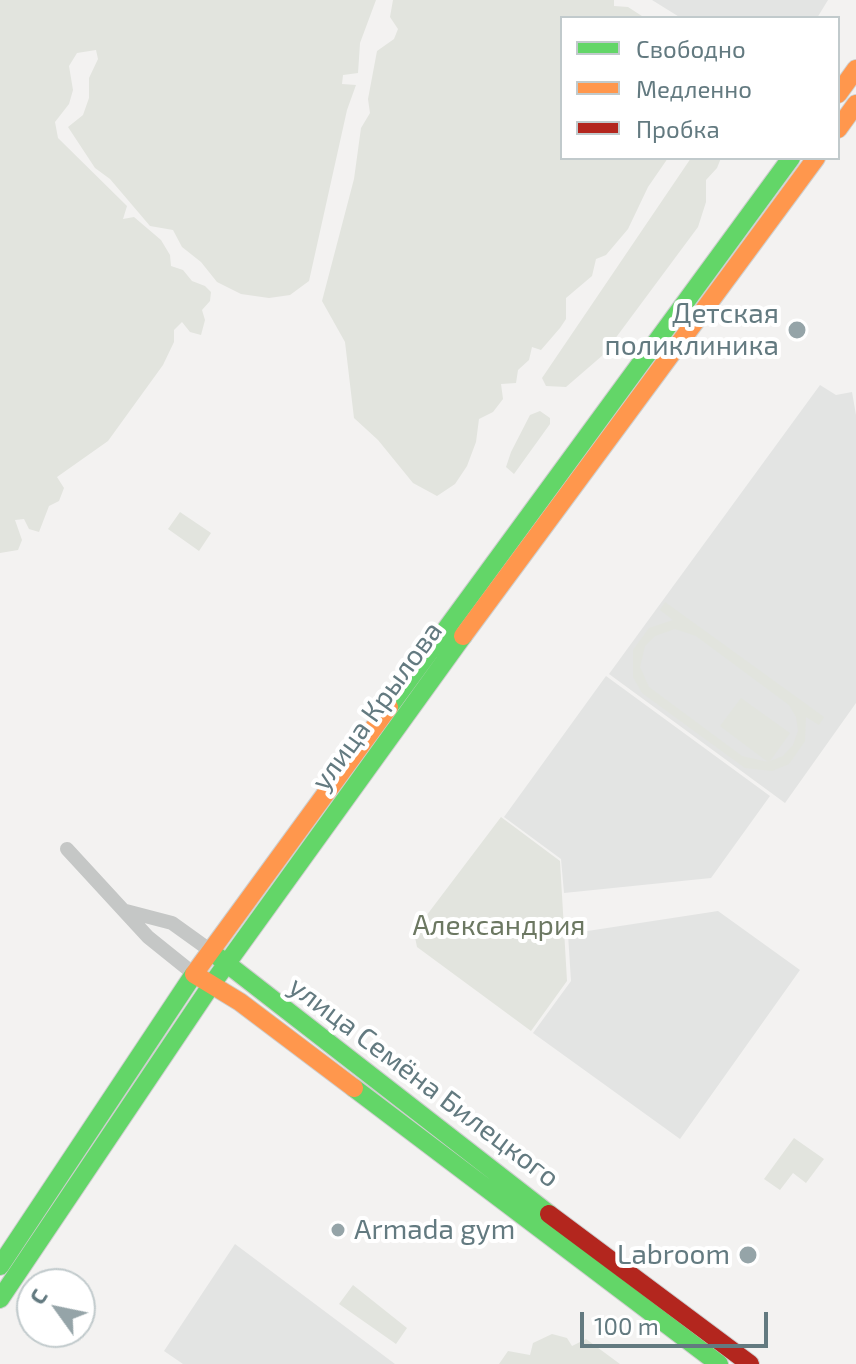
<!DOCTYPE html>
<meta charset="utf-8">
<style>
body{margin:0}
#map{position:relative;width:856px;height:1364px;overflow:hidden;background:#f3f2f1;font-family:"Exo 2",sans-serif}
canvas{display:block}
.legend{position:absolute;left:560px;top:16px;width:280px;height:144px;box-sizing:border-box;background:#fff;border:2px solid #c1cacc;margin:0;padding:10px 14px;list-style:none;font-size:24px;color:#637a80}
.legend li{display:flex;align-items:center;gap:16px;height:40px}
.legend b{width:40px;border:2px solid #c1cacc}
.north{position:absolute;left:16px;top:1268px;width:80px;height:80px;box-sizing:border-box;background:#fff;border:2px solid #c1cacc;border-radius:50%;rotate:303deg;font-size:22px;font-weight:700;line-height:32px;text-align:center;color:#637a80}
.north::after{content:'';display:block;margin:auto;width:28px;height:36px;background:#95a4a8;clip-path:polygon(50% 0,100% 100%,50% 72%,0 100%)}
.scale{position:absolute;left:580px;top:1312px;width:188px;height:36px;box-sizing:border-box;border:4px solid #637a80;border-top:0;padding-left:10px;font-size:24px;line-height:28px;white-space:nowrap;color:#637a80;-webkit-text-stroke:6px #fff;paint-order:stroke}
</style>
<div id="map">
<canvas width="856" height="1364"></canvas>
<ul class="legend">
<li><b style="height:10px;background:#63d668"></b>Свободно</li>
<li><b style="height:10px;background:#ff974d"></b>Медленно</li>
<li><b style="height:10px;background:#b3261e"></b>Пробка</li>
</ul>
<div class="north">С</div>
<div class="scale">100 m</div>
</div>
<script>
const context = document.querySelector('canvas').getContext('2d');
context.lineJoin = 'round';
function paint(path, color) { context.fillStyle = color; context.fill(path, 'evenodd'); }
const toPath = rows => new Path2D(rows.map(r => 'M' + r).join(''));
function stroke(path, color, width, dash) { context.strokeStyle = color; context.lineWidth = width; context.lineCap = dash ? 'butt' : 'round'; context.setLineDash(dash || []); context.stroke(path); }
function write(font, color, halo, rows, align = 'center') {
  context.font = font + ' "Exo 2",sans-serif'; context.lineWidth = 8; context.setLineDash([]); context.textBaseline = 'middle'; context.strokeStyle = halo; context.fillStyle = color; for (const [text, x, y, turn = 0] of rows) {
    context.save(); context.translate(x, y); context.rotate((+turn || 0) * Math.PI / 180); context.textAlign = isNaN(turn) ? turn : align; if (halo) context.strokeText(text, 0, 0); context.fillText(text, 0, 0); context.restore();
  }
}
paint(toPath([
 [652,0,828,0,817,18,681,18],
 [820,385,836,395,852,392,856,415,856,703,785,803,609,674],
 [606,676,770,796,711,878,564,893,561,859,504,817],
 [718,911,800,970,680,1139,533,1033,571,981,568,934],
 [235,1244,395,1364,183,1364,164,1351]
]), '#e3e4e3');
paint(toPath([
 [0,0,376,0,360,43,358,73,343,75,342,84,356,85,347,110,309,281,290,295,269,298,241,294,217,282,201,262,182,247,173,230,150,226,110,179,95,168,68,127,83,115,89,98,89,78,98,59,96,50,77,53,69,66,73,90,69,104,55,122,58,138,127,206,123,219,134,217,161,240,170,255,171,266,183,270,192,281,205,286,211,292,210,301,202,310,205,320,201,335,190,332,182,322,174,330,174,342,163,365,108,441,57,477,64,488,59,501,49,506,39,532,29,529,24,519,15,520,22,540,18,550,0,553],
 [393,0,614,0,614,6,628,7,645,18,562,18,562,158,668,158,648,187,628,229,606,255,596,259,592,276,566,298,566,319,560,328,541,350,532,347,529,360,518,370,516,383,501,384,503,399,493,412,479,419,476,442,467,466,455,484,437,496,413,483,378,440,354,418,345,342,322,301,354,179,361,128,370,113,368,99,377,51,394,39,398,29,390,17],
 [691,158,721,158,717,168,706,180,706,202,698,227,603,355,566,387,546,386,542,378],
 [540,411,550,418,550,424,514,474,506,467,511,452,530,415],
 [180,512,211,533,199,551,168,529],
 [665,602,824,717,819,725,806,717,805,741,789,764,772,771,745,768,642,693,633,677,633,650,649,628,673,620,660,610],
 [675,629,696,636,789,705,796,717,798,731,793,745,783,756,770,761,790,733,741,698,720,726,768,762,742,756,649,687,640,667,645,646,655,636],
 [501,817,560,861,567,981,531,1031,417,947,414,932],
 [794,1138,824,1159,806,1183,793,1173,780,1190,764,1179],
 [353,1285,407,1328,396,1344,339,1304],
 [552,1334,567,1338,572,1346,586,1339,620,1364,499,1364,508,1351,530,1355,533,1343]
]), '#e2e4de');
const fast = toPath([
 [389,707,791,158],
 [217,956,549,1214],
 [212,984,463,636],
 [354,1088,719,1364],
 [0,1266,194,974],
 [0,1299,212,984]
]);
const slow = toPath([
 [838,94,856,69],
 [838,129,856,104],
 [463,636,816,158],
 [354,1088,240,1002,194,974,389,707]
]);
const jam = toPath([
 [549,1214,750,1364]
]);
stroke(fast, '#cecfcf', 20);
stroke(slow, '#cecfcf', 20);
stroke(jam, '#cecfcf', 20);
stroke(toPath([
 [67,849,148,937,194,974],
 [126,911,172,923,211,951]
]), '#c5c7c6', 14);
stroke(fast, '#63d668', 18);
stroke(slow, '#ff974d', 18);
stroke(jam, '#b3261e', 18);
for (const [x, y, r, color] of [
 [797,330,10,"#95a4a8"],
 [338,1230,8,"#95a4a8"],
 [748,1255,10,"#95a4a8"]
]) { const dot = new Path2D(); dot.arc(x, y, r, 0, 2 * Math.PI); context.fillStyle = color; context.fill(dot); stroke(dot, '#fff', 3); }
write('28px', '#637a80', '#fff', [
 ["Детская",779,314],
 ["поликлиника",779,346],
 ["Armada gym",354,1230,"left"],
 ["Labroom",730,1255]
], 'right');
write('28px', '#637a80', '#fff', [
 ["улица Крылова",377,706,-54],
 ["улица Семёна Билецкого",424,1082,37]
]);
write('28px', '#6c7862', '#fff', [
 ["Александрия",499,926]
]);
</script>
